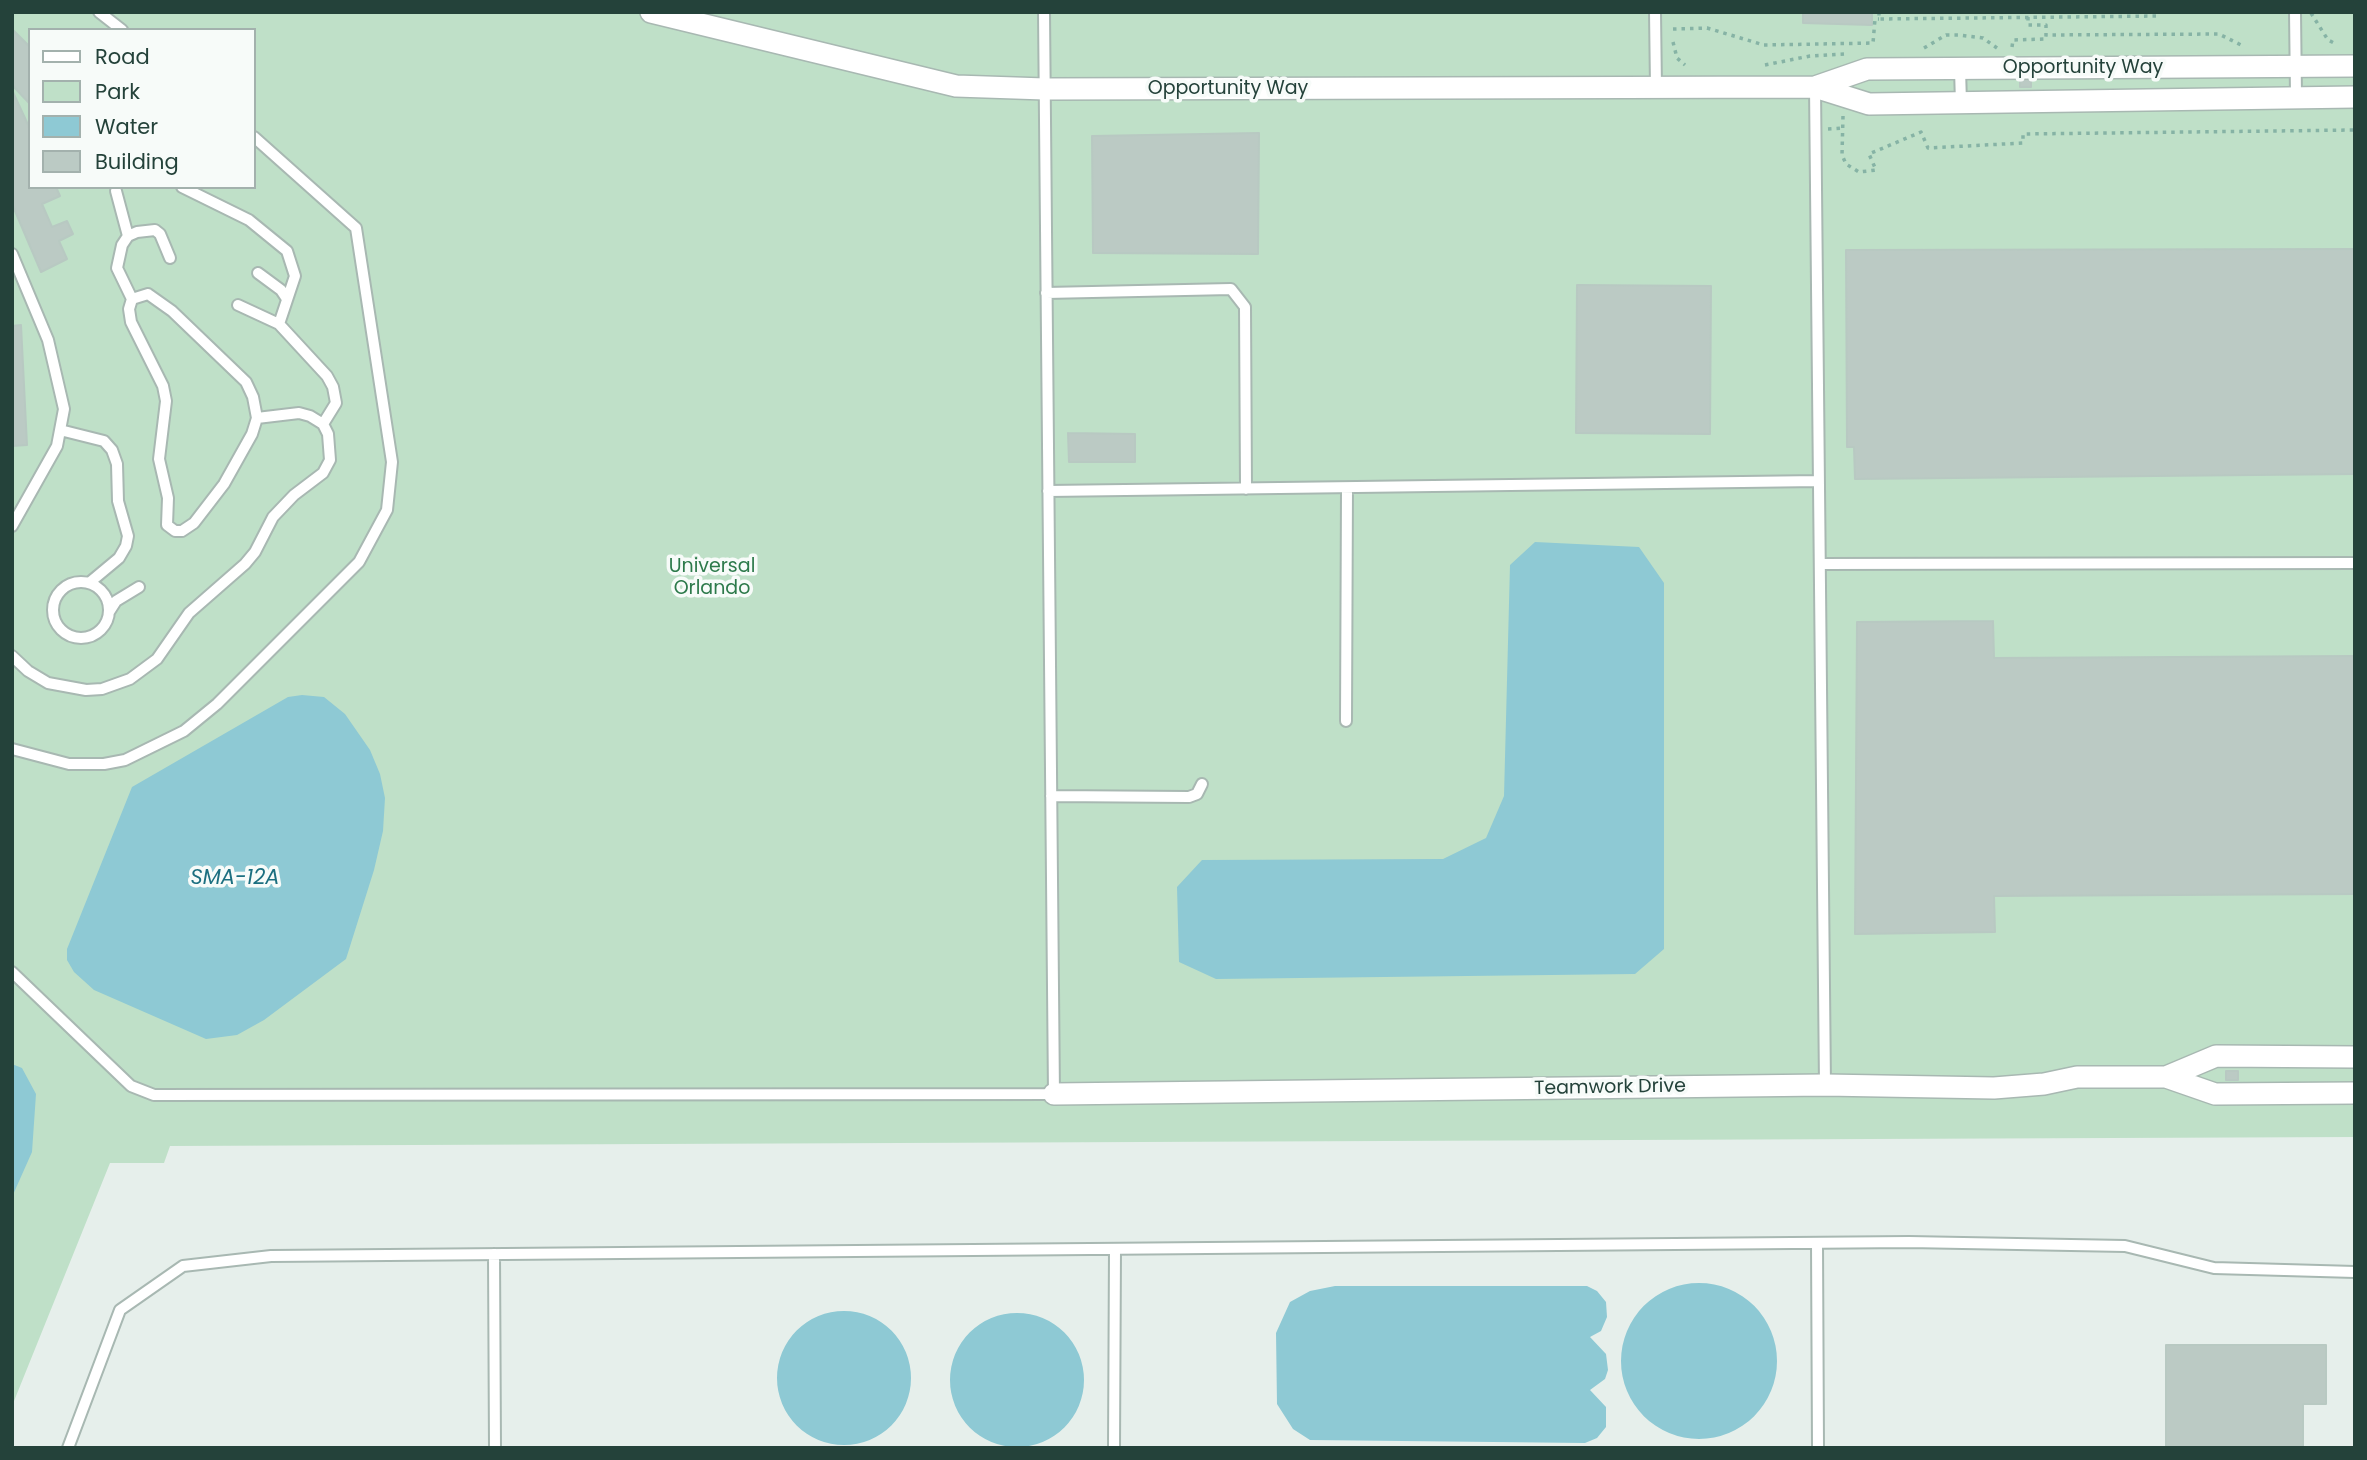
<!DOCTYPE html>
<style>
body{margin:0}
#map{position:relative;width:2367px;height:1460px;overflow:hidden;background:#e6efeb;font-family:Poppins,sans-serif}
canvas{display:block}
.frame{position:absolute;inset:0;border:14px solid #24423a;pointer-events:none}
.legend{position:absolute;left:28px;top:28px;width:228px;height:161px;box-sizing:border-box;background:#f7fbf9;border:2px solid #a3b1ad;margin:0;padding:9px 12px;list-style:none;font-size:21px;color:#24423a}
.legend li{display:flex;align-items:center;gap:14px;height:35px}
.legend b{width:35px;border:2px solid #a3b1ad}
</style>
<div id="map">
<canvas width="2367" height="1460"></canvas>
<div class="frame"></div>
<ul class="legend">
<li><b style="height:9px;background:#fff"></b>Road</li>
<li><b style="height:19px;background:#bfe0c8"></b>Park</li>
<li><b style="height:19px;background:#8ec9d4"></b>Water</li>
<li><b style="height:19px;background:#bbcac4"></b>Building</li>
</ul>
</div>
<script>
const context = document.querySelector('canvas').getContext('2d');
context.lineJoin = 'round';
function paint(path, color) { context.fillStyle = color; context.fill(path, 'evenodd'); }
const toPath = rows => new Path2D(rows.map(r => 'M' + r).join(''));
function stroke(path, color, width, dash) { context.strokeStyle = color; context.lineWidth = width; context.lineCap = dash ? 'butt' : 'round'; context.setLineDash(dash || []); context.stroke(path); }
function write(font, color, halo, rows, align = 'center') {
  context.font = font + ' Poppins,sans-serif'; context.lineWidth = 7; context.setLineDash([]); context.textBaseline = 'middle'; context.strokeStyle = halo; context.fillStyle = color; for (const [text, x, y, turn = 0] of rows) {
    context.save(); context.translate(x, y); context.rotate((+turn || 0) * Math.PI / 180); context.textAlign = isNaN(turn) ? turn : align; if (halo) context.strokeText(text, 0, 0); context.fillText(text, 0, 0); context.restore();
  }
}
paint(toPath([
 [12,12,2355,12,2355,1137,170,1146,164,1163,110,1163,12,1406],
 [30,30,254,30,254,187,30,187]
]), '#bfe0c8');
paint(toPath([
 [1535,542,1639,547,1664,583,1664,949,1635,974,1216,979,1179,962,1177,887,1202,860,1443,859,1486,838,1504,796,1510,565],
 [302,695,324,697,345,714,370,750,380,774,385,798,383,831,374,870,346,959,264,1020,237,1035,206,1039,94,990,74,972,67,960,67,949,132,787,288,697],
 [12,1064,22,1068,36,1094,32,1152,12,1197],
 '1621 1361a78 78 0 1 1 156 0a78 78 0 1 1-156 0Z',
 [1335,1286,1587,1286,1597,1291,1606,1302,1607,1317,1601,1331,1590,1337,1606,1354,1608,1370,1605,1379,1590,1390,1606,1407,1606,1427,1597,1438,1585,1443,1310,1440,1293,1429,1277,1404,1276,1333,1290,1302,1310,1291],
 '777 1378a67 67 0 1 1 134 0a67 67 0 1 1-134 0Z',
 '950 1380a67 67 0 1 1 134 0a67 67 0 1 1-134 0Z'
]), '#8ec9d4');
const building = toPath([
 [1803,12,1872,12,1872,25,1803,23,1803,12],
 [12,29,30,47,30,104,12,85,12,29],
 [2031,78,2031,87,2020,87,2020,79,2031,78],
 [12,90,30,129,30,187,56,187,60,196,42,204,52,227,67,221,73,234,59,241,67,259,41,272,12,204,12,90],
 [1259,133,1258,254,1093,253,1092,136,1259,133],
 [2355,249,2355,474,1855,479,1854,447,1847,447,1846,250,2355,249],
 [1577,285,1711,286,1710,434,1576,433,1577,285],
 [21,325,27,445,12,446,12,326,21,325],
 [1068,433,1135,434,1135,462,1069,462,1068,433],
 [1993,621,1994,658,2355,656,2355,894,1994,896,1995,932,1855,934,1857,622,1993,621],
 [2226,1071,2238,1071,2238,1080,2226,1080,2226,1071],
 [2166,1345,2326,1345,2326,1404,2303,1404,2303,1448,2166,1448,2166,1345]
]);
paint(building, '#bbcac4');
stroke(building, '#b8c9c2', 2);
const lane = toPath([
 [99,12,122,30],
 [1655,12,1656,88],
 [2295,12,2296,96],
 [1960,69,1961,103],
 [1815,87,1825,1085],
 [182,187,249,220,287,251,295,276,279,324],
 [116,191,128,236],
 [12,254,48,340,64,409,57,446,12,526],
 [258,273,281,290,287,299],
 [1046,293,1231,289,1245,307,1246,489],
 [148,294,172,311,246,382,253,397,257,418,252,434,224,484,194,523,182,531,175,531,167,525,168,498,159,459,166,401,163,386,131,322,129,309,132,299,148,294],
 [132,299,117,268,122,245,128,236,137,232,155,230,160,234,170,258],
 [238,305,279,324,327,376,333,387,336,403,323,424],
 [60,430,104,441,112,450,117,464,118,501,128,536,126,546,119,558,89,583],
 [1048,491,1819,481],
 [1820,564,2355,563],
 '53 610a28 28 0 1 1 56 0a28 28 0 1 1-56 0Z',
 [109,612,116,601,139,587],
 [12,656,28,671,48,683,86,690,102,689,130,679,157,659,189,613,245,564,255,552,273,517,294,495,323,473,330,460,328,434,323,424,310,416,299,413,257,418],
 [1346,721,1347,488],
 [12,749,69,764,104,764,125,760,184,731,217,704,359,562,387,510,392,462,356,228,254,137],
 [1051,796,1189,797,1197,794,1202,784],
 [12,972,131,1086,154,1095,1054,1094,1044,12],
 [1817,1243,1818,1448],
 [494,1254,495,1448],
 [68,1448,120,1310,183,1266,271,1256,1909,1242,2125,1246,2214,1268,2355,1272],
 [1114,1448,1115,1249]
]);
const street = toPath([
 [651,12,956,86,1045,89,1815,87,1869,104,2355,97],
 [1815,87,1867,69,2355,66],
 [2166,1077,2216,1056,2355,1057],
 [1054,1094,1825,1085,1994,1088,2044,1084,2077,1077,2166,1077,2215,1094,2355,1093]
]);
stroke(lane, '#a8b8b2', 14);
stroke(street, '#a8b8b2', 24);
stroke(toPath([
 [1879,12,1879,19,2159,16,2159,12],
 [2311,13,2328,40,2336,44],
 [2028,17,2028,25,2046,25,2046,35,2219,34,2243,46],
 [1673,29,1707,28,1764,45,1873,43,1875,19,1879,19],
 [1673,42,1677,58,1685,65],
 [2012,47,2013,40,2046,39,2046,35],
 [1924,48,1946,35,1959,35,1983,38,1997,48],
 [1765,65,1810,56,1844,54],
 [1843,116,1842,155,1846,164,1859,172,1876,170,1869,154,1921,132,1928,148,2023,143,2023,134,2355,130],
 [1828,129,1844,128]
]), '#86b3a5', 3.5, [3.5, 5]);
stroke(lane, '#fff', 10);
stroke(street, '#fff', 21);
write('19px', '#24423a', '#f7fbf9', [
 ["Opportunity Way",2083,68],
 ["Opportunity Way",1228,89],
 ["Teamwork Drive",1610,1088,-1]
]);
write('19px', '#2d7a4b', '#f7fbf9', [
 ["Universal",712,567],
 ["Orlando",712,589]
]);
write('italic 21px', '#1c6f80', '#f7fbf9', [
 ["SMA-12A",235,879]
]);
</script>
